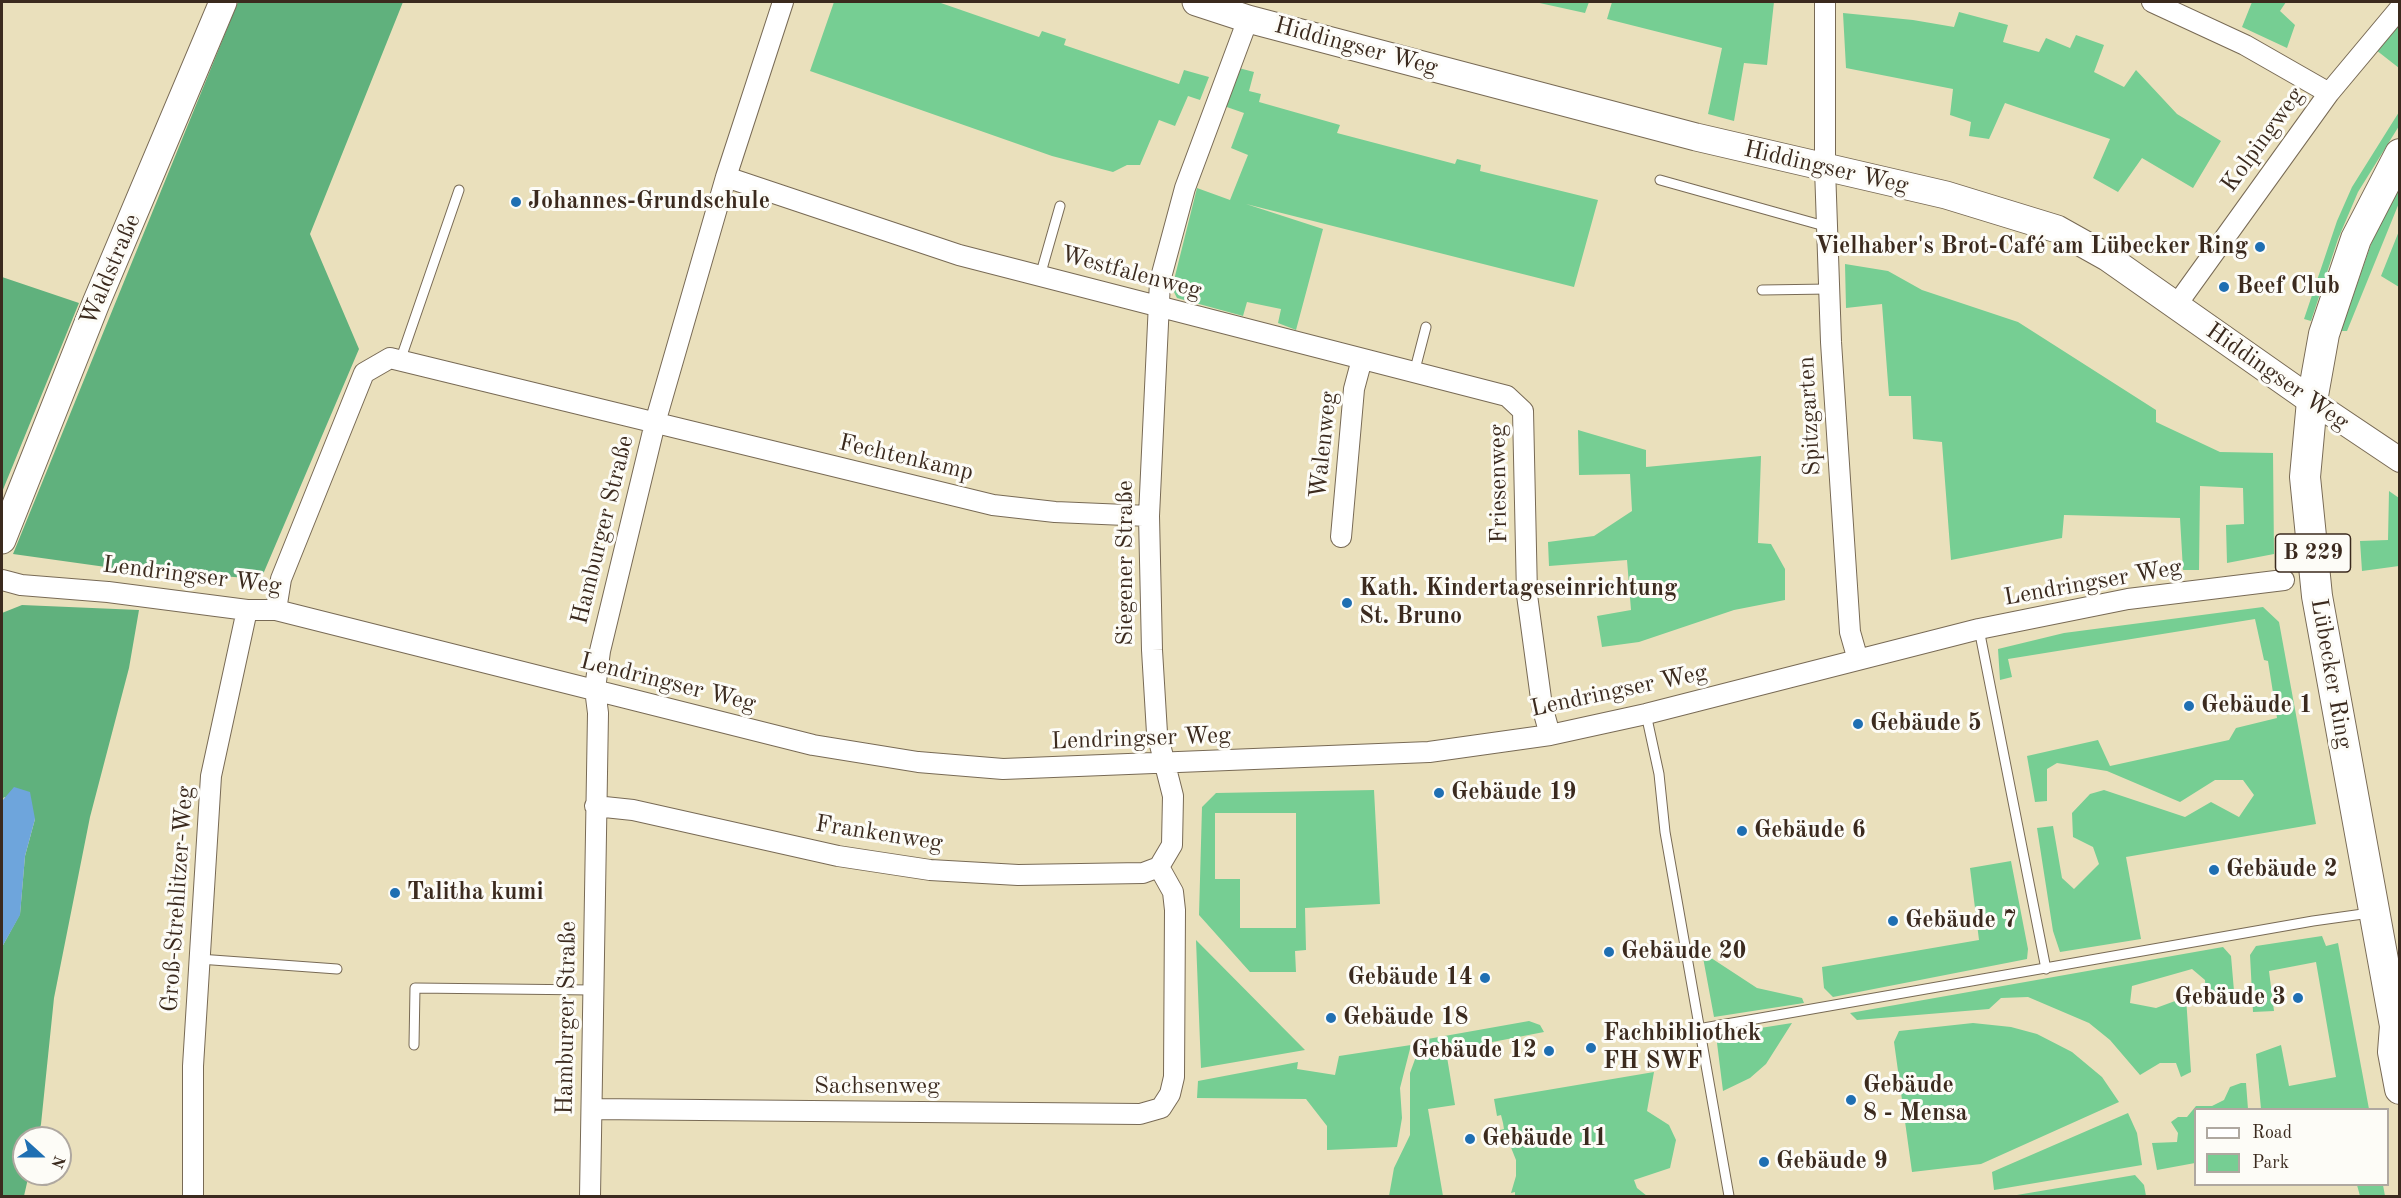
<!DOCTYPE html>
<meta charset="utf-8">
<style>
body{margin:0}
#map{position:relative;width:2401px;height:1198px;overflow:hidden;background:#eae0bc;font-family:"Old Standard TT",serif}
canvas{display:block}
.frame{position:absolute;inset:0;border:3px solid #3b2a1e;pointer-events:none}
.legend{position:absolute;left:2194px;top:1108px;width:195px;height:78px;box-sizing:border-box;background:#fdfcf7;border:2px solid #afa8a0;margin:0;padding:8px 10px;list-style:none;font-size:18px;color:#3b2a1e}
.legend li{display:flex;align-items:center;gap:12px;height:30px}
.legend b{width:30px;border:2px solid #afa8a0}
.north{position:absolute;left:12px;top:1126px;width:60px;height:60px;box-sizing:border-box;background:#fdfcf7;border:2px solid #afa8a0;border-radius:50%;rotate:111deg;font-size:16px;font-weight:700;line-height:24px;text-align:center;color:#3b2a1e}
.north::after{content:'';display:block;margin:auto;width:21px;height:27px;background:#1f6fb2;clip-path:polygon(50% 0,100% 100%,50% 72%,0 100%)}
</style>
<div id="map">
<canvas width="2401" height="1198"></canvas>
<div class="frame"></div>
<ul class="legend">
<li><b style="height:8px;background:#fff"></b>Road</li>
<li><b style="height:16px;background:#76ce93"></b>Park</li>
</ul>
<div class="north">N</div>
</div>
<script>
const context = document.querySelector('canvas').getContext('2d');
context.lineJoin = 'round';
function paint(path, color) { context.fillStyle = color; context.fill(path, 'evenodd'); }
const toPath = rows => new Path2D(rows.map(r => 'M' + r).join(''));
function stroke(path, color, width, dash) { context.strokeStyle = color; context.lineWidth = width; context.lineCap = dash ? 'butt' : 'round'; context.setLineDash(dash || []); context.stroke(path); }
function write(font, color, halo, rows, align = 'center') {
  context.font = font + ' "Old Standard TT",serif'; context.lineWidth = 6; context.setLineDash([]); context.textBaseline = 'middle'; context.strokeStyle = halo; context.fillStyle = color; for (const [text, x, y, turn = 0] of rows) {
    context.save(); context.translate(x, y); context.rotate((+turn || 0) * Math.PI / 180); context.textAlign = isNaN(turn) ? turn : align; if (halo) context.strokeText(text, 0, 0); context.fillText(text, 0, 0); context.restore();
  }
}
paint(toPath([
 [834,2,938,2,1039,37,1042,31,1066,39,1064,45,1179,84,1184,70,1209,77,1200,100,1188,96,1175,126,1159,120,1140,165,1127,165,1113,172,1052,156,810,71],
 [1535,2,1589,2,1585,13],
 [1612,2,1774,2,1767,65,1744,63,1734,121,1708,114,1722,48,1607,19],
 [2252,2,2286,2,2280,11,2295,25,2287,48,2242,27],
 [1959,12,2008,25,2003,42,2039,52,2046,38,2070,48,2076,35,2104,45,2094,72,2124,87,2136,70,2177,114,2221,141,2193,188,2142,158,2118,192,2093,178,2110,139,2005,103,1989,139,1969,136,1971,122,1950,115,1953,89,1846,68,1843,13,1913,20,1954,27],
 [2399,22,2399,68,2376,50],
 [1235,67,1254,72,1249,91,1261,94,1259,102,1340,125,1337,133,1455,164,1457,159,1481,165,1480,171,1598,200,1574,287,1246,204,1323,229,1296,330,1278,323,1281,309,1247,302,1243,316,1177,298,1172,288,1197,188,1230,200,1248,155,1231,148,1244,113,1221,105],
 [2399,112,2399,126,2358,192,2338,239,2311,321,2304,319,2337,221,2352,187],
 [2399,183,2399,203,2347,331,2341,331,2377,227],
 [2399,231,2400,287,2399,287,2381,276],
 [1845,264,1888,271,1922,290,2018,322,2156,410,2156,422,2220,452,2273,453,2274,554,2227,563,2226,525,2244,524,2243,488,2200,486,2199,570,2183,570,2180,518,2064,515,2062,538,1951,560,1942,442,1913,439,1911,396,1889,396,1882,304,1846,308],
 [1578,430,1646,450,1646,467,1761,456,1758,543,1771,544,1785,569,1785,600,1734,610,1639,642,1602,647,1597,616,1631,610,1627,560,1549,566,1548,542,1594,536,1632,511,1630,474,1579,475],
 [2389,491,2399,498,2399,566,2362,571,2360,541,2388,540],
 [2263,607,2279,622,2316,824,2126,857,2141,939,2060,952,2053,931,2037,828,2053,826,2062,878,2074,889,2099,864,2093,847,2073,837,2072,813,2090,794,2104,790,2185,817,2211,802,2239,817,2254,795,2243,780,2215,780,2180,802,2107,771,2057,763,2047,769,2047,801,2035,802,2027,756,2098,740,2110,766,2229,740,2236,728,2277,718,2268,661,2264,660,2255,619,2008,659,2012,677,2000,680,1998,649,2064,633],
 [1374,790,1380,904,1305,908,1306,950,1295,951,1296,972,1250,972,1199,915,1202,807,1216,793],
 [1215,813,1296,813,1296,928,1240,928,1240,879,1215,879],
 [2011,861,2028,949,2027,959,1833,997,1824,988,1822,967,1979,940,1970,868],
 [2322,936,2326,946,2338,943,2369,1109,2261,1109,2256,1054,2281,1045,2289,1086,2336,1077,2316,962,2269,971,2274,1011,2253,1012,2250,955,2256,946],
 [1196,940,1305,1050,1201,1068],
 [2223,947,2231,956,2234,991,2206,997,2205,980,2192,969,2132,986,2130,1003,2156,1008,2186,997,2191,1072,2181,1077,2176,1063,2160,1063,2140,1075,2110,1040,2089,1023,2028,997,2001,998,1989,1009,1857,1020,1850,1013],
 [1702,952,1757,988,1802,998,1804,1003,1714,1017],
 [1529,1021,1540,1025,1544,1032,1446,1051,1455,1105,1428,1109,1443,1196,1389,1196,1394,1168,1410,1135,1410,1073,1422,1040],
 [1792,1023,1766,1064,1750,1078,1723,1091,1716,1035],
 [1973,1023,2011,1027,2037,1034,2072,1052,2102,1077,2119,1102,1981,1164,1912,1172,1894,1042,1899,1031],
 [1411,1045,1400,1088,1402,1118,1397,1147,1327,1150,1327,1126,1306,1099,1197,1098,1198,1081,1298,1062,1297,1069,1335,1075,1339,1056],
 [1654,1072,1647,1111,1669,1125,1676,1140,1670,1168,1634,1180,1637,1188,1647,1196,1515,1196,1515,1192,1511,1193,1516,1176,1516,1160,1510,1145,1500,1133,1500,1130,1504,1129,1503,1123,1501,1115,1497,1116,1494,1099],
 [2241,1083,2246,1083,2248,1109,2196,1110,2195,1163,2157,1170,2152,1143,2177,1142,2178,1133,2171,1122,2178,1117,2187,1117,2196,1106,2212,1106,2224,1100,2230,1087],
 [2128,1113,2137,1133,2142,1165,1994,1190,1992,1172],
 [2135,1175,2144,1185,2146,1196,2011,1196],
 [2357,1185,2383,1185,2385,1196,2360,1196]
]), '#76ce93');
paint(toPath([
 [238,2,403,2,310,234,359,349,261,579,113,568,13,554],
 [2,277,79,303,2,492],
 [22,605,139,610,129,668,90,817,54,998,41,1124,38,1138,24,1138,24,1174,29,1174,24,1196,2,1196,2,947,20,914,25,856,35,819,4,797,2,801,2,613]
]), '#60b17d');
paint(toPath([
 [14,787,30,792,35,819,25,856,20,915,2,947,2,801]
]), '#6ea5dc');
const service = toPath([
 [1660,180,1828,227],
 [1040,276,1060,206],
 [1762,290,1829,289],
 [400,361,459,190],
 [1414,373,1426,327],
 [1979,629,2046,969],
 [1646,714,1659,774,1665,832,1729,1196],
 [199,959,337,969],
 [1698,1029,2313,921,2370,913],
 [414,1045,415,988,592,990]
]);
const minor = toPath([
 [1825,2,1825,168,1831,342,1850,632,1858,660],
 [2152,2,2245,45,2329,93],
 [726,177,959,255,1507,396,1523,411,1527,595,1542,706,1550,735],
 [2175,307,2329,93,2400,8],
 [1341,537,1354,389,1362,359],
 [2,580,21,585,108,592,247,610,276,610,813,745,918,762,1003,769,1429,752,1550,735,1646,714,1979,629,2128,599,2284,580],
 [276,610,281,579,364,373,390,358,993,505,1055,512,1149,516],
 [595,806,633,810,838,856,930,870,1018,875,1143,873,1159,867],
 [1159,867,1172,845,1173,796,1157,733,1152,650,1149,516,1160,281,1185,188,1248,19],
 [592,1109,1140,1114,1161,1108,1170,1094,1174,1077,1175,910,1173,892,1159,867],
 [193,1196,193,1066,211,776,247,610],
 [590,1196,598,713,595,689,600,651,655,423,726,177,783,2]
]);
const tertiary = toPath([
 [2312,401,2400,460]
]);
const secondary = toPath([
 [1196,2,1248,19,1696,137,1946,195,2057,229,2107,257,2312,401],
 [2,540,96,303,223,2]
]);
const primary = toPath([
 [2400,154,2356,239,2324,334,2312,401,2305,477,2317,596,2395,1026,2393,1052,2400,1089]
]);
stroke(service, '#786a55', 11);
stroke(minor, '#786a55', 22);
stroke(tertiary, '#786a55', 26);
stroke(secondary, '#786a55', 29);
stroke(primary, '#786a55', 32);
stroke(service, '#fff', 9);
stroke(minor, '#fff', 20);
stroke(tertiary, '#fff', 24);
stroke(secondary, '#fff', 27);
stroke(primary, '#fff', 30);
for (const [x, y, r, color] of [
 [516,202,6,"#1f6fb2"],
 [2260,247,6,"#1f6fb2"],
 [2224,287,6,"#1f6fb2"],
 [1347,603,6,"#1f6fb2"],
 [2189,706,6,"#1f6fb2"],
 [1858,724,6,"#1f6fb2"],
 [1439,793,6,"#1f6fb2"],
 [1742,831,6,"#1f6fb2"],
 [2214,870,6,"#1f6fb2"],
 [395,893,6,"#1f6fb2"],
 [1893,921,6,"#1f6fb2"],
 [1609,952,6,"#1f6fb2"],
 [1485,978,6,"#1f6fb2"],
 [2298,998,6,"#1f6fb2"],
 [1331,1018,6,"#1f6fb2"],
 [1591,1048,6,"#1f6fb2"],
 [1549,1051,6,"#1f6fb2"],
 [1851,1100,6,"#1f6fb2"],
 [1470,1139,6,"#1f6fb2"],
 [1764,1162,6,"#1f6fb2"]
]) { const dot = new Path2D(); dot.arc(x, y, r, 0, 2 * Math.PI); context.fillStyle = color; context.fill(dot); stroke(dot, '#fdfcf7', 2); }
for (const [x, y, w] of [
 [2313,553,75]
]) { const box = new Path2D(); box.roundRect(x - w / 2, y - 19, w, 38, 4.5); context.fillStyle = '#fdfcf7'; context.fill(box); stroke(box, '#3b2a1e', 1.5); }
write('bold 22px', '#3b2a1e', null, [
 ["B 229",2313,553]
]);
write('24px', '#3b2a1e', '#fdfcf7', [
 ["Hiddingser Weg",1356,47,15],
 ["Kolpingweg",2263,140,-54],
 ["Hiddingser Weg",1826,168,13],
 ["Waldstraße",111,270,-67],
 ["Westfalenweg",1131,273,15],
 ["Hiddingser Weg",2277,377,35],
 ["Spitzgarten",1810,416,-93],
 ["Walenweg",1324,445,-84],
 ["Fechtenkamp",906,458,13],
 ["Friesenweg",1499,484,-91],
 ["Hamburger Straße",603,530,-76],
 ["Siegener Straße",1126,563,-90],
 ["Lendringser Weg",192,576,7],
 ["Lendringser Weg",2093,583,-10],
 ["Lübecker Ring",2331,674,80],
 ["Lendringser Weg",668,683,14],
 ["Lendringser Weg",1619,691,-12],
 ["Lendringser Weg",1141,739,-2],
 ["Frankenweg",879,834,9],
 ["Groß-Strehlitzer-Weg",178,899,-86],
 ["Hamburger Straße",567,1018,-89],
 ["Sachsenweg",877,1087]
]);
write('bold 24px', '#3b2a1e', '#fdfcf7', [
 ["Johannes-Grundschule",528,202],
 ["Vielhaber's Brot-Café am Lübecker Ring",2248,247,"right"],
 ["Beef Club",2236,287],
 ["Kath. Kindertageseinrichtung",1359,589],
 ["St. Bruno",1359,617],
 ["Gebäude 1",2201,706],
 ["Gebäude 5",1870,724],
 ["Gebäude 19",1451,793],
 ["Gebäude 6",1754,831],
 ["Gebäude 2",2226,870],
 ["Talitha kumi",407,893],
 ["Gebäude 7",1905,921],
 ["Gebäude 20",1621,952],
 ["Gebäude 14",1473,978,"right"],
 ["Gebäude 3",2286,998,"right"],
 ["Gebäude 18",1343,1018],
 ["Fachbibliothek",1603,1034],
 ["FH SWF",1603,1062],
 ["Gebäude 12",1537,1051,"right"],
 ["Gebäude",1863,1086],
 ["8 - Mensa",1863,1114],
 ["Gebäude 11",1482,1139],
 ["Gebäude 9",1776,1162]
], 'left');
</script>
